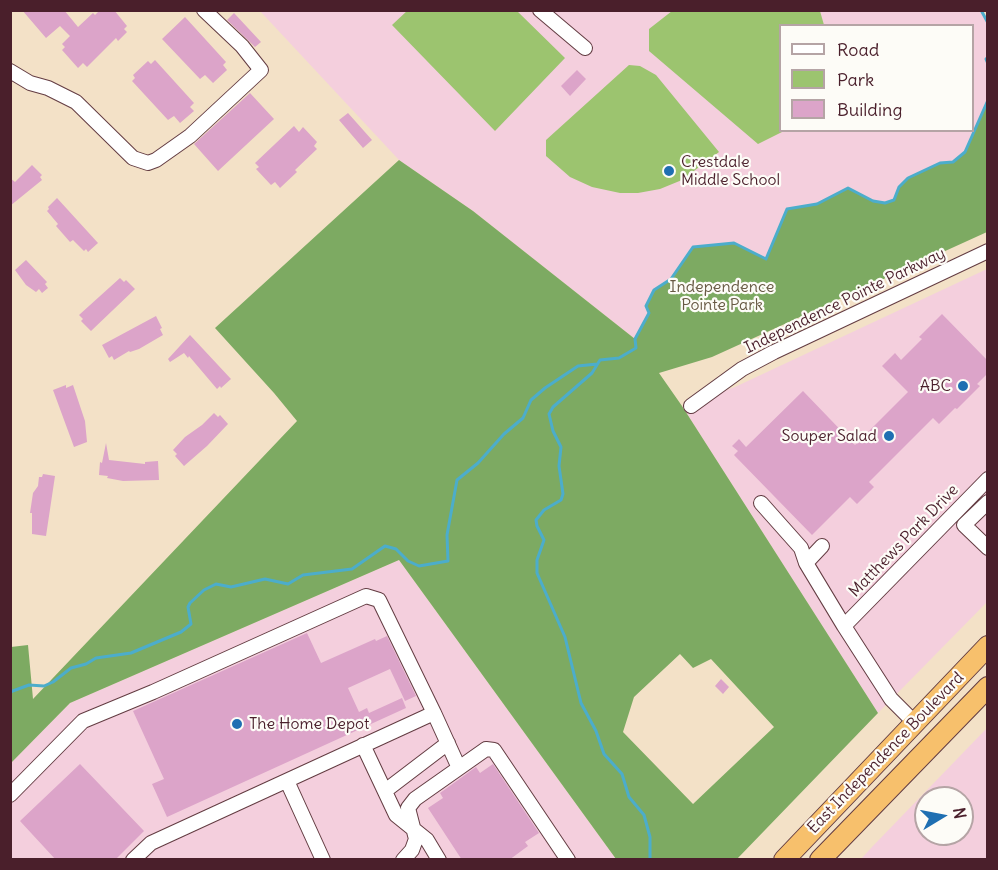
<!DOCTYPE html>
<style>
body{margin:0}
#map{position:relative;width:998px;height:870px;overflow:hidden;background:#f3e1c7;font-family:Delius,sans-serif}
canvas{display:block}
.frame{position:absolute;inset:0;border:12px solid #4a1f2b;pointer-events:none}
.legend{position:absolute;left:779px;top:24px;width:195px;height:108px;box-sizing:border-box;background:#fdfcf7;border:2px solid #b5a4a5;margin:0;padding:8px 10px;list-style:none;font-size:18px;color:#4a1f2b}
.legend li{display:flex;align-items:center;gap:12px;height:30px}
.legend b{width:30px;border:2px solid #b5a4a5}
.north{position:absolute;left:914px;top:786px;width:60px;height:60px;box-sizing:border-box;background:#fdfcf7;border:2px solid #b5a4a5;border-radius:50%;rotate:80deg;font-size:16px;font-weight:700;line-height:24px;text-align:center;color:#4a1f2b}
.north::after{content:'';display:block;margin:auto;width:21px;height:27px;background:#1f6fb2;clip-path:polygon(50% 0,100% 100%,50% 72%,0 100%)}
</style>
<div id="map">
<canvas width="998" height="870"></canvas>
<div class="frame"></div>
<ul class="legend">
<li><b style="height:8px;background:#fff"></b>Road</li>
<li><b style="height:16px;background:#9cc46f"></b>Park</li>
<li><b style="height:16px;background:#dca4c9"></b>Building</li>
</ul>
<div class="north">N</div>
</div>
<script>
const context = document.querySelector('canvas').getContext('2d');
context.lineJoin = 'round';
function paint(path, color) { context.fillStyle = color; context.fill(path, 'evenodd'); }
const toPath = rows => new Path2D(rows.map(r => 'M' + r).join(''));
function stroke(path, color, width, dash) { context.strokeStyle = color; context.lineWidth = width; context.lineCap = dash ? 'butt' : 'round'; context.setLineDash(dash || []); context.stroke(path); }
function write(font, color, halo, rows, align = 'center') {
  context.font = font + ' Delius,sans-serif'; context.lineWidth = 4.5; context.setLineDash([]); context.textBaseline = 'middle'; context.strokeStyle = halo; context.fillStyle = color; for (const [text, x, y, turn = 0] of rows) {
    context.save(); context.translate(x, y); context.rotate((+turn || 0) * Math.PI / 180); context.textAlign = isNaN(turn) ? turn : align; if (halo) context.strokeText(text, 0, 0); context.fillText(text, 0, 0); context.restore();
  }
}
paint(toPath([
 [260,11,981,11,987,23,987,100,965,152,953,162,940,163,899,187,894,200,885,203,873,201,848,188,817,204,788,209,766,259,734,243,693,247,671,279,654,290,649,313,635,339,473,211,399,160],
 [780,26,972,26,972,130,780,130],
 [987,269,987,602,878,713,682,406,735,387],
 [399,560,616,859,11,860,11,763,70,703],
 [987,728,987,859,861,859,872,847],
 [926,798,962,798,962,834,926,834]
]), '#f4cfdd');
paint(toPath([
 [408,10,517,11,565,58,495,131,392,25],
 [672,11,820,11,824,25,780,26,780,130,784,131,758,144,649,51,649,29],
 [629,65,640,66,656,75,719,152,682,180,660,189,638,193,620,193,592,187,570,177,546,156,546,140]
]), '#9cc46f');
paint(toPath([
 [987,100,987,232,712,357,659,373,682,406,878,713,737,859,616,859,399,560,70,703,11,763,11,647,28,645,33,699,297,421,274,393,215,328,399,160,473,211,635,339,649,313,646,306,654,290,671,279,693,247,734,243,766,258,787,209,817,204,848,188,873,201,885,203,894,200,899,187,908,178,940,163,953,162,965,152],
 [680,654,693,668,711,659,774,727,693,804,623,732,634,697]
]), '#7daa62');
stroke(toPath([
 [981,10,988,23],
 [988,57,986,59,988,64],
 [10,692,29,685,44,686,53,682,71,668,86,664,96,658,131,653,181,632,191,624,188,607,190,603,204,590,216,584,231,587,265,579,288,584,303,575,352,569,385,546,396,549,408,561,419,566,448,561,447,535,457,480,478,463,504,434,523,418,531,400,545,388,578,366,597,364],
 [650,860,650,837,644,815,629,797,622,774,604,754,596,731,581,703,565,637,537,573,537,560,544,540,537,526,536,520,544,510,561,500,563,494,559,466,561,447,553,431,549,414,553,407,592,373,600,360,619,358,636,348,635,339,649,313,646,306,654,290,671,279,693,247,734,243,766,259,787,209,817,204,848,188,873,201,885,203,894,200,899,187,908,178,940,163,953,162,965,152,988,100]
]), '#4cadcb', 3);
paint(toPath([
 [22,10,64,10,78,27,93,13,95,15,100,10,114,10,127,26,124,29,127,32,118,41,116,38,87,67,83,63,78,68,62,50,65,47,62,44,70,36,60,26,46,38],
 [234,13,261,42,255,47,227,20],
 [185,17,226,62,223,65,227,70,213,83,205,75,200,79,162,39],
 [155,60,194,103,190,107,194,111,180,123,174,116,168,120,132,81,135,78,133,75,148,61,151,64],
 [577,70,586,79,570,96,561,86],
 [250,93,274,119,218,171,194,144],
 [348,113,372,140,363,148,339,120],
 [294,126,299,132,303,127,317,142,314,146,317,149,295,170,297,172,280,188,275,182,271,185,256,169,259,167,255,163],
 [32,165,42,175,40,177,42,180,10,206,10,178,15,182],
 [57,198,98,243,88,252,86,249,84,251,73,240,70,242,56,226,58,224,47,211,49,209,48,207],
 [26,260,47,282,45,284,48,288,42,293,39,289,36,292,26,285,15,270],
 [120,278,124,282,126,280,135,289,91,331,81,321,83,319,79,315],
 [942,314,987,360,987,374,977,384,980,386,957,409,955,408,939,424,933,418,869,482,874,487,857,504,850,497,812,535,734,455,738,451,732,446,739,439,746,447,803,391,855,445,908,392,882,366,895,353,901,360,922,339,919,337],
 [156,316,162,328,160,329,163,335,139,349,130,352,129,351,114,360,112,356,109,358,102,345],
 [190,335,231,379,221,388,220,386,217,389,189,356,188,358,184,353,170,362,168,359],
 [66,385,66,388,73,385,85,421,87,442,74,447,53,390],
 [214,413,218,417,220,415,228,424,207,446,184,466,175,456,177,454,173,450,185,437,202,425],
 [106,443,109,460,145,464,145,462,158,461,159,480,123,481,107,478,108,476,99,475,100,462,102,463],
 [43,474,55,476,46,536,32,534,32,513,30,513,33,493,38,486,39,477,42,477],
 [307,633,321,663,375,639,376,641,387,636,416,696,405,701,390,669,348,688,359,712,367,708,369,713,402,698,406,708,167,817,152,784,164,779,133,711],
 [721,679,729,687,723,694,715,686],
 [80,764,144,831,115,860,56,860,20,821],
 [493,764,539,833,525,842,528,846,509,860,462,860,428,808,443,798,440,793,476,767,480,773]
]), '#dca4c9');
const minor = toPath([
 [540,10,585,48],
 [10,71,30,83,48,88,76,102,133,158,148,163,156,160,190,136,261,70,242,46,204,10],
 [691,406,742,369,774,352,988,251],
 [988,502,964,525,988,548],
 [761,503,801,548,806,563],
 [822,546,806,563,844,626,891,699,915,723],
 [844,626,988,479],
 [434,713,459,768],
 [363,745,396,815,427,840,439,860],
 [287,781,323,860],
 [385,791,448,743],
 [10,795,83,721,153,692,366,596,379,600,434,713,151,843,133,860],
 [403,860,412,850,416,839,408,808,415,799,486,749,494,750,568,860]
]);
const highway = toPath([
 [784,860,988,646],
 [820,860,988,687]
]);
stroke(minor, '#633c42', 16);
stroke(highway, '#633c42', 22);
stroke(minor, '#fff', 14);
stroke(highway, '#f7c06c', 20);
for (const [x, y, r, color] of [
 [669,171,6,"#1f6fb2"],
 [963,386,6,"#1f6fb2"],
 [889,436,6,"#1f6fb2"],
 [237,724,6,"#1f6fb2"]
]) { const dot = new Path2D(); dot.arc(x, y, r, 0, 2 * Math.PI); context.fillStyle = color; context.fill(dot); stroke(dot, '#fdfcf7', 2); }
write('16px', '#4a1f2b', '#fdfcf7', [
 ["Crestdale",681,162],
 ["Middle School",681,180],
 ["ABC",951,386,"right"],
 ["Souper Salad",877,436,"right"],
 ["The Home Depot",249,724]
], 'left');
write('16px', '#675943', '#fdfcf7', [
 ["Independence",722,287],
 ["Pointe Park",722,305]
]);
write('16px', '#4a1f2b', '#fdfcf7', [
 ["Independence Pointe Parkway",845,301,-26],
 ["Matthews Park Drive",904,541,-46],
 ["East Independence Boulevard",886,753,-46]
]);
</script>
